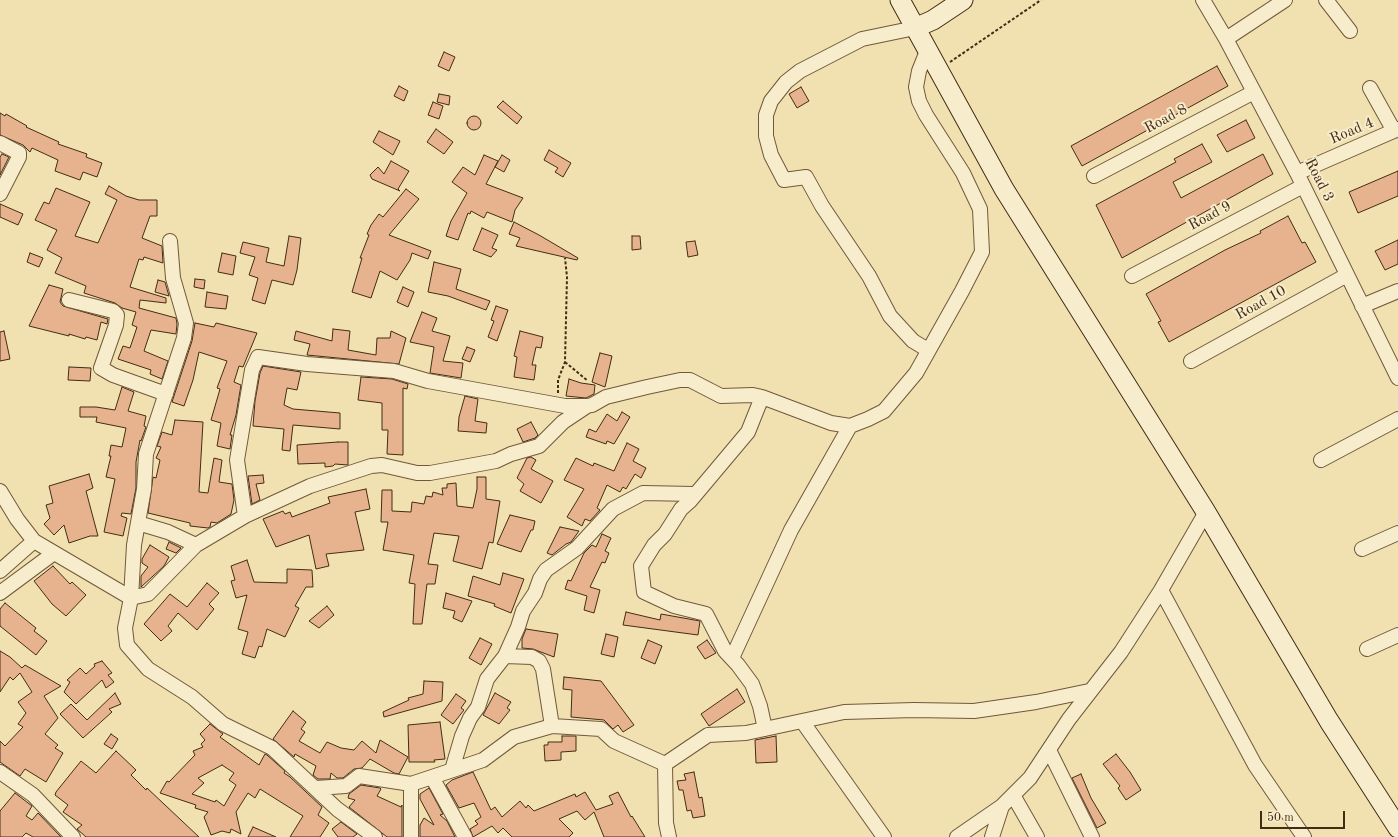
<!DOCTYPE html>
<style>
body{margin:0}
#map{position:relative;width:1398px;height:837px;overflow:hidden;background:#f2e1b0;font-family:"Old Standard TT",serif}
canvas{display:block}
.scale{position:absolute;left:1260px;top:811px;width:85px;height:18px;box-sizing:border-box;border:2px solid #432c14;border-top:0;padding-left:5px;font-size:12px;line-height:14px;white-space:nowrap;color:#432c14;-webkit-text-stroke:3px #f7eccc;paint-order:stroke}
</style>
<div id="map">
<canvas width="1398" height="837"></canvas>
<div class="scale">50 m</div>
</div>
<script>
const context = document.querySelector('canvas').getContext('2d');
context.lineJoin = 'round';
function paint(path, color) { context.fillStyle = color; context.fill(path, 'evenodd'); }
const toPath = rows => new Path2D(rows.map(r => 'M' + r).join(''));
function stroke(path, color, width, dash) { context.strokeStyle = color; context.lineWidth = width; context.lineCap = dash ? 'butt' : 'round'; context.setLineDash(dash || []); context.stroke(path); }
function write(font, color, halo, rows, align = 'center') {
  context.font = font + ' "Old Standard TT",serif'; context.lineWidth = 4; context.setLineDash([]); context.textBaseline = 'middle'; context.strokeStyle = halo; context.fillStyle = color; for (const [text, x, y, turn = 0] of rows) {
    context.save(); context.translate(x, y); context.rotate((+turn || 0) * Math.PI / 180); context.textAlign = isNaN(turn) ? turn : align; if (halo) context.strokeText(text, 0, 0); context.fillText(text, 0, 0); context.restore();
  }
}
const building = toPath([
 [444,52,455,57,449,71,438,66,444,52],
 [1217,66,1228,86,1082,166,1071,146,1217,66],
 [399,86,408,91,404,101,394,96,399,86],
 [801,87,809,101,797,108,789,94,801,87],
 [439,94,450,96,449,105,437,102,439,94],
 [503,101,522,117,517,124,497,107,503,101],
 [433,102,443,106,439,119,428,115,433,102],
 [0,113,5,116,6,114,27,126,26,127,59,142,58,144,87,154,86,157,102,163,97,177,83,172,80,180,55,171,58,160,32,148,30,152,23,145,0,135,0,113],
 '467 123a7 7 0 1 1 14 0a7 7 0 1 1-14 0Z',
 [1246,120,1255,138,1227,152,1217,135,1246,120],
 [436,129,453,142,444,154,427,142,436,129],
 [379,131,400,141,393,155,373,142,379,131],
 [1202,144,1212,162,1173,182,1181,198,1263,154,1273,174,1122,258,1096,205,1176,162,1174,159,1202,144],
 [549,150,571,163,563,177,555,172,558,168,544,160,549,150],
 [2,154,9,157,0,175,0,157,2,154],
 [484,155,498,161,486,184,523,198,515,210,512,222,487,212,484,218,471,211,470,214,468,213,458,240,446,236,451,221,467,193,452,182,463,167,475,175,484,155],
 [502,155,510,160,504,172,495,167,502,155],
 [391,161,409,171,398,189,400,191,372,179,370,175,378,167,384,174,391,161],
 [1398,171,1398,196,1358,213,1349,192,1398,171],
 [109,186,126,196,139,200,157,200,157,216,150,216,142,238,162,246,163,263,144,257,143,260,139,259,130,287,166,298,166,303,140,300,139,308,176,318,177,324,176,334,151,330,144,351,168,361,162,379,150,374,151,370,118,359,123,346,130,348,137,327,132,325,136,312,122,308,115,303,84,293,86,286,55,273,62,258,47,250,57,230,35,220,44,202,49,204,56,188,90,202,75,236,98,243,117,200,105,194,109,186],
 [406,189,419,199,389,235,431,251,428,259,412,253,410,260,397,280,380,271,371,298,352,292,362,258,360,258,369,235,367,234,371,225,379,214,383,217,406,189],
 [0,204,23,214,18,225,0,217,0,204],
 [1288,216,1302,243,1305,242,1316,262,1169,342,1158,322,1161,321,1146,294,1225,250,1261,233,1260,231,1288,216],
 [514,222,539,235,578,258,577,260,516,246,520,238,509,234,514,222],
 [482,228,498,235,492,248,497,250,491,257,473,250,482,228],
 [289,236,301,238,297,270,293,285,272,280,265,304,252,300,258,278,249,275,255,257,240,253,243,242,269,248,266,262,284,266,289,236],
 [632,236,640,236,641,249,632,250,632,236],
 [1398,240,1398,264,1385,270,1375,251,1398,240],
 [695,241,698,255,688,257,686,242,695,241],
 [30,253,43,258,39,267,27,262,30,253],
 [222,253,236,256,233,275,218,272,222,253],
 [434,262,461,269,456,289,490,301,486,310,448,296,428,292,434,262],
 [195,279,205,280,204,289,194,287,195,279],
 [158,280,165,282,169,296,155,292,158,280],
 [49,285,63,289,60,302,63,306,108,319,107,324,101,322,97,340,86,337,85,339,69,334,69,336,29,326,49,285],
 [403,287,414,292,408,307,397,302,403,287],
 [207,292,228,296,226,309,205,307,207,292],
 [496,306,508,310,497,341,488,337,494,321,491,320,496,306],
 [422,312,437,318,432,331,450,336,443,361,463,363,461,378,430,373,434,347,410,342,422,312],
 [195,323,214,327,216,323,257,333,243,367,239,366,234,382,241,385,236,415,230,435,232,435,230,449,217,446,221,423,211,420,220,389,217,388,227,361,199,352,193,380,184,406,172,402,192,341,195,323],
 [333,329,350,331,348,350,376,355,377,338,390,338,391,331,406,338,399,364,307,355,310,344,294,340,296,331,332,341,333,329],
 [4,331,10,359,0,361,0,332,4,331],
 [520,331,543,337,541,348,536,347,532,365,536,365,534,380,514,377,517,357,514,356,520,331],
 [467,347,475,350,470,362,462,359,467,347],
 [600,353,612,356,605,387,592,382,600,353],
 [263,366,301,372,297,390,287,388,284,405,293,409,340,413,340,429,293,425,290,451,282,450,284,429,253,426,255,401,260,373,263,366],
 [69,367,91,368,90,381,68,380,69,367],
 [361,377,392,379,408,384,407,389,403,388,403,455,387,454,388,430,382,430,382,403,358,400,361,377],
 [569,379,581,383,595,385,594,394,586,398,566,396,569,379],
 [122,387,134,392,128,411,146,416,144,426,146,427,141,441,140,440,136,462,136,488,131,514,122,513,121,516,127,518,123,536,104,532,115,479,106,477,111,456,109,456,111,445,122,447,126,428,96,422,97,417,80,417,80,407,96,407,115,410,122,387],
 [465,396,478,399,475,421,487,423,486,433,458,431,459,417,465,396],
 [622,412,630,417,614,444,607,441,606,444,586,437,589,429,596,432,607,414,617,421,622,412],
 [175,420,203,422,199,492,208,493,214,458,222,460,219,482,232,484,234,500,231,514,217,523,211,522,210,527,208,528,190,526,190,523,148,513,153,477,156,478,160,460,156,458,161,447,157,446,162,432,172,435,175,420],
 [531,422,538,435,535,438,523,442,517,429,531,422],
 [338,442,348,442,348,465,335,464,333,466,325,467,325,463,298,464,297,445,338,442],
 [627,443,639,449,633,461,646,468,641,478,635,474,626,489,623,487,620,492,607,485,597,508,600,510,590,521,585,519,582,526,567,517,584,489,564,480,576,458,593,466,594,463,614,471,627,443],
 [531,457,536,460,531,469,553,481,541,503,520,491,524,484,517,478,527,458,531,457],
 [89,474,93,488,86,491,98,536,90,536,69,543,64,525,54,535,44,524,50,518,46,505,53,503,49,486,89,474],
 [263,475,264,483,256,484,260,500,252,504,248,476,263,475],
 [477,477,486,477,486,499,500,501,493,543,489,542,482,569,453,561,459,536,434,533,428,564,438,565,435,584,427,584,422,624,413,624,415,584,409,583,414,555,383,550,388,522,381,522,382,490,392,490,392,511,411,512,412,502,424,504,426,496,432,497,433,492,443,495,442,488,447,488,447,484,456,483,457,506,473,508,477,489,477,477],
 [366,489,370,509,355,512,364,550,326,554,329,566,316,569,309,535,276,547,263,519,283,511,285,514,290,512,292,517,330,503,328,497,366,489],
 [510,515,535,521,533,530,531,530,521,552,497,544,510,515],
 [560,527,579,531,571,542,566,544,552,555,547,553,560,527],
 [602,534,611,538,605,551,609,553,605,563,602,562,590,587,600,590,594,613,584,610,587,596,565,589,568,580,571,581,584,553,592,545,596,547,602,534],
 [169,542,181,548,176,553,166,549,169,542],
 [150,545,169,557,164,566,141,587,141,576,148,567,142,563,142,559,150,545],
 [247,560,254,582,287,583,287,569,312,570,313,587,306,587,295,606,299,608,285,637,267,629,262,647,259,646,255,658,242,654,248,632,238,629,247,595,236,598,231,581,235,580,231,566,247,560],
 [53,566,70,584,72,582,86,595,66,616,52,604,34,581,53,566],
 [503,573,524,579,511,613,494,606,495,604,468,596,473,576,500,585,503,573],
 [207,583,219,593,209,604,214,609,197,630,178,613,168,626,172,631,161,641,144,624,170,594,187,607,207,583],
 [446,593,472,601,462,622,453,618,455,611,443,608,446,593],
 [5,603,36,628,34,631,47,641,36,655,0,626,0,609,5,603],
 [327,606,334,615,319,628,309,621,327,606],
 [626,612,660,620,661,614,700,621,698,635,623,625,626,612],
 [526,629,558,634,554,657,533,649,522,648,522,639,526,629],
 [606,634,618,637,614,657,601,654,606,634],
 [480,638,492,644,481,665,469,658,480,638],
 [648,640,662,646,655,664,641,658,648,640],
 [707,640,716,653,705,659,697,647,707,640],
 [0,651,10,657,22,668,25,665,61,686,44,696,58,718,45,734,58,745,55,748,63,753,46,782,25,769,20,776,0,762,0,741,5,746,23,727,18,724,26,713,18,702,32,692,20,673,13,680,10,677,0,692,0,651],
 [102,661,112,673,108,675,114,682,106,688,102,680,76,704,64,692,70,682,67,680,80,668,86,674,95,666,94,664,102,661],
 [564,677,601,681,634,725,623,732,618,725,613,729,604,720,571,717,572,690,563,689,564,677],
 [424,681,443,682,442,701,384,717,383,712,409,700,408,698,423,694,424,681],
 [737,689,745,702,709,726,701,714,737,689],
 [115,693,121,704,109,709,112,712,83,738,60,714,71,704,87,720,115,693],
 [495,693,511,702,507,708,510,710,499,724,483,715,495,693],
 [456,694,466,701,461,708,464,710,453,724,441,715,456,694],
 [293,711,306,722,301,729,305,732,299,741,320,753,327,742,341,748,354,750,362,741,376,753,380,740,408,757,399,774,394,773,370,759,362,768,354,769,343,778,337,778,331,773,330,779,318,779,313,775,316,766,295,754,294,757,273,739,293,711],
 [440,722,445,759,434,760,435,762,409,762,408,725,440,722],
 [210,724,223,734,220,737,259,765,265,754,267,755,285,771,284,773,290,777,322,807,318,815,329,823,320,837,290,837,303,816,260,789,255,798,248,793,236,812,241,834,231,829,230,833,222,831,211,835,204,817,208,812,195,808,196,805,160,793,167,781,169,782,195,755,193,751,203,747,201,744,205,740,200,734,210,724],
 [222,765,234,773,229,780,236,785,224,806,216,800,215,802,192,794,204,783,198,778,222,765],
 [111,734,118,739,112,749,104,744,111,734],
 [562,736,576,736,576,751,561,752,561,760,545,761,544,745,548,745,548,742,562,742,562,736],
 [776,736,777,762,756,763,755,740,776,736],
 [116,751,136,770,131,775,146,790,147,788,199,837,86,837,77,829,82,825,63,812,68,805,55,795,56,792,81,761,96,773,116,751],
 [1116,754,1130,772,1141,790,1126,800,1118,788,1120,786,1103,764,1116,754],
 [473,772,491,810,495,807,502,817,520,801,526,808,528,805,534,811,575,794,576,797,585,792,596,810,613,804,609,796,618,792,631,817,632,816,645,837,604,837,594,812,585,820,577,811,559,819,573,833,569,837,512,837,503,828,498,833,492,826,473,837,470,829,478,824,475,821,481,817,474,803,459,808,446,785,452,780,473,772],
 [694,772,699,798,702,797,705,816,693,818,691,810,687,811,683,790,679,790,677,781,686,780,684,774,694,772],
 [1081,774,1091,798,1106,823,1097,828,1072,778,1081,774],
 [361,785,380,788,381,789,377,796,401,807,402,805,402,837,387,837,349,807,355,800,348,798,349,794,361,785],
 [429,788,443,814,440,815,447,821,455,837,420,837,420,825,424,818,434,825,420,799,420,794,429,788],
 [15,793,32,806,26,816,32,820,38,813,61,837,33,837,26,833,22,837,0,837,0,811,15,793],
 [341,822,357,834,353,837,338,837,332,829,341,822],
 [253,827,276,837,248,837,253,827]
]);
paint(building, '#e6b38e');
stroke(building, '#432c14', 1);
const minor = toPath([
 [1203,0,1226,39,1297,173,1398,378],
 [1326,0,1350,31],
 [915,28,862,39,800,71,786,82,771,101,766,115,766,136,771,155,784,180,806,177,822,206,869,276,890,316,913,341,928,350],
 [1226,39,1285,0],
 [1370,88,1394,131],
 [0,143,19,153,19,157,0,194],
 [1297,173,1398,129],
 [1094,176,1254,92],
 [170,241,173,278,186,323,184,338,146,454,144,489,134,545,131,598,125,628,127,645,148,669,192,697,223,724,272,748,337,809,375,837],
 [1132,276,1303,186],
 [69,300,113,311,117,315,116,325,101,368,113,375,166,394],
 [1362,306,1398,291],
 [1191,361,1347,275],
 [762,397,748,432,690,501,681,509,665,534,654,545,641,566,644,592,674,606,706,614,725,651,738,665,752,684,760,706,765,729],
 [1321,460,1398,419],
 [0,491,17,519,34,541,131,598,148,594,196,545,245,516,310,486,371,466,382,465,417,473,430,473,496,461,511,454,539,446,563,422,587,406,592,405,606,397,647,387,680,380,690,380,721,396,753,395,762,397,831,423,850,426,868,419,884,411,916,373,962,291,982,252,980,209,963,173,926,115,919,101,916,87,919,71,927,51],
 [245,516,237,460,252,370,258,357,307,364,394,371,428,381,565,406,587,406],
 [138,523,168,532,196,545],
 [1362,549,1398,533],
 [0,571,34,541],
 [1161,590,1255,765,1304,837],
 [0,593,54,553],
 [1367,649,1398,635],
 [505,656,532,657,539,661,543,669,552,726],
 [732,658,791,530,850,426],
 [802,721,884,837],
 [1049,750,1092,837],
 [665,764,666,823,669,837],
 [452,770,462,736,470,718,478,707,487,679,505,656,518,627,523,611,535,593,540,579,546,570,577,548,613,509,643,493,694,494],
 [0,772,33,795,73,837],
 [432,777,465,837],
 [316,788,346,786,359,776,411,784,483,760,514,737,552,726,601,729,614,741,665,764,708,735,746,733,844,712,914,710,974,711,1036,702,1089,691],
 [1013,795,1037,837],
 [411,837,411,784],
 [957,837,1002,806,1030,778,1069,719,1121,652,1161,590,1206,512],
 [992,837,1002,806]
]);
const secondary = toPath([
 [900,0,1004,189,1206,512,1329,721,1398,828],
 [915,28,933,20,963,0]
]);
stroke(minor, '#6f593b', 16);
stroke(secondary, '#432c14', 21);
stroke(toPath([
 [950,62,1041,0],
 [565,362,588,381],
 [558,393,558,380,565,362,567,277,565,258]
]), '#432c14', 2, [3, 2]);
stroke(minor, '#f7eccc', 14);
stroke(secondary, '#f7eccc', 19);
write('15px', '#432c14', '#f7eccc', [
 ["Road 8",1166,119,-28],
 ["Road 4",1352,131,-23],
 ["Road 3",1319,180,63],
 ["Road 9",1210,216,-28],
 ["Road 10",1261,303,-29]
]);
</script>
